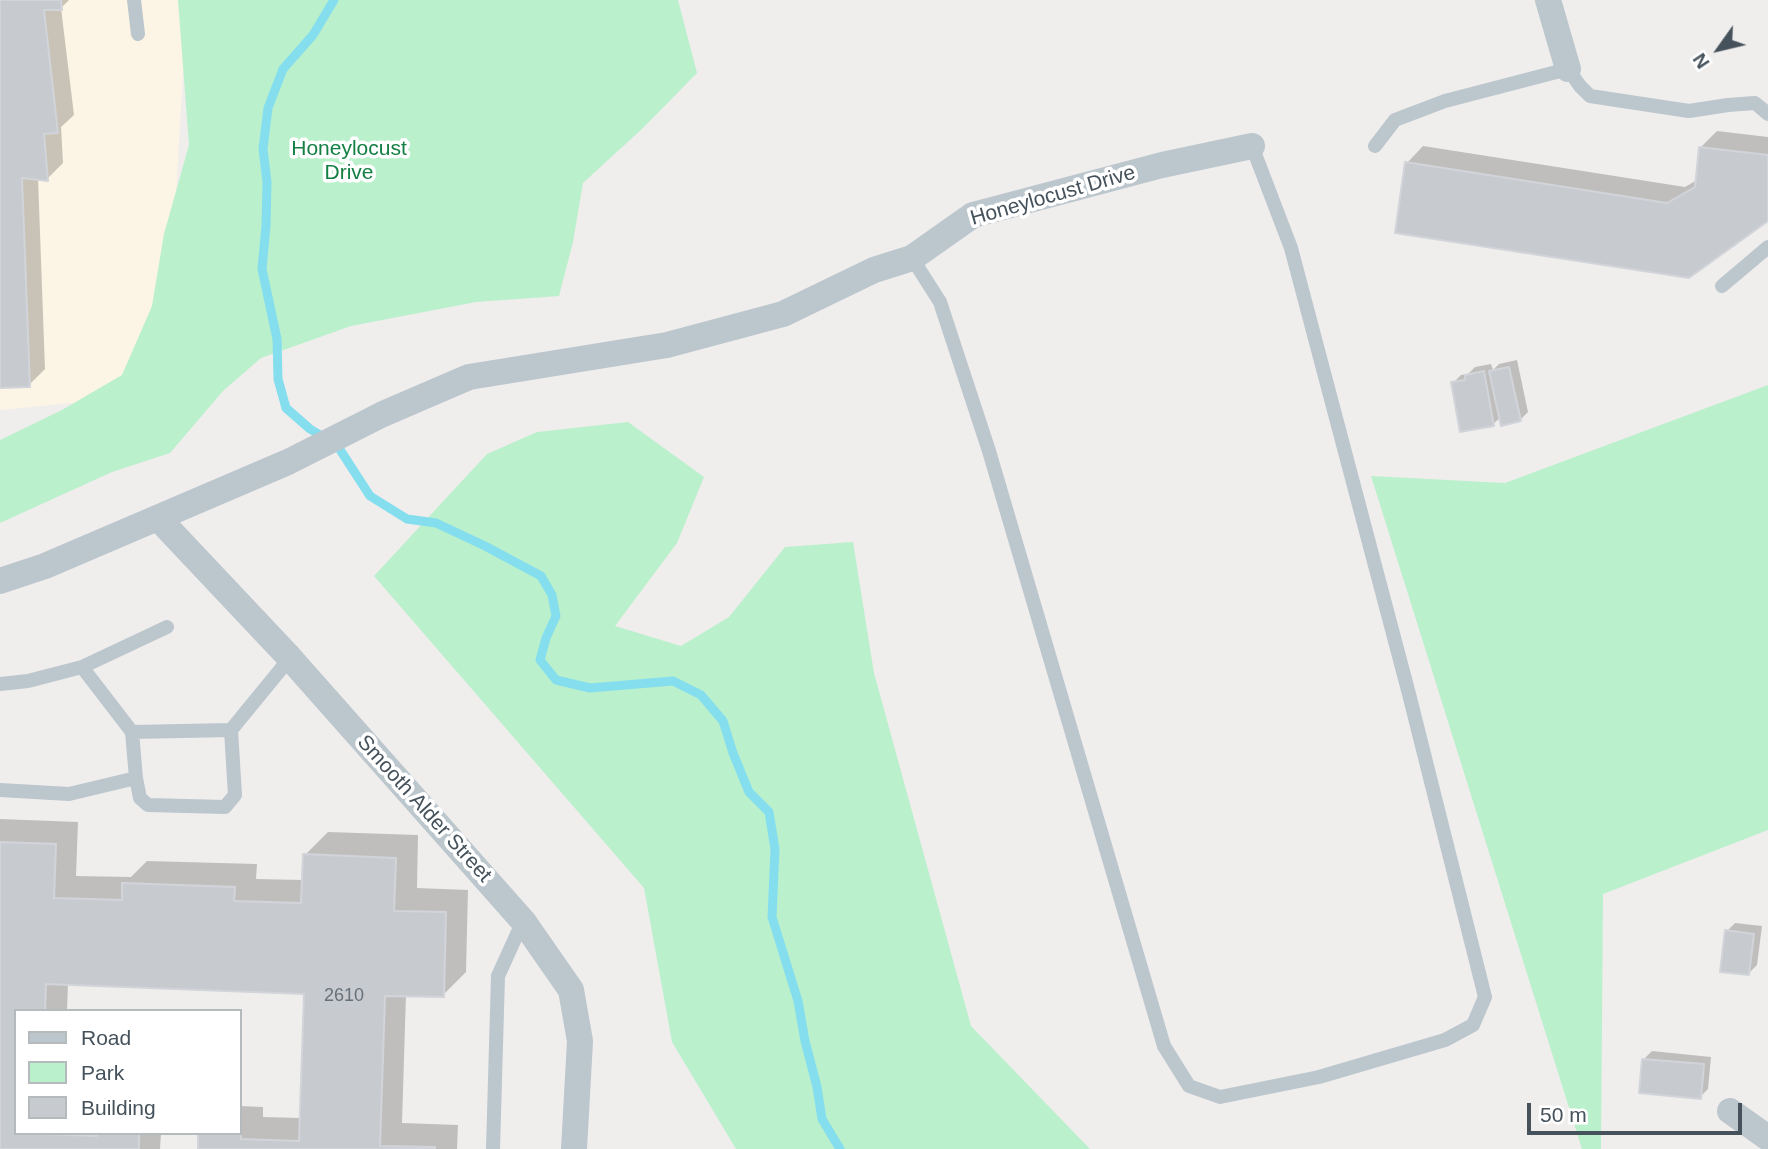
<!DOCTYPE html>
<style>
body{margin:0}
#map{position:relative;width:1768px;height:1149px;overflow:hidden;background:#f0eded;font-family:Arial,sans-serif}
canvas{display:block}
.legend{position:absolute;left:14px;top:1009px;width:228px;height:126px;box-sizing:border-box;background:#fff;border:2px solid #b5babd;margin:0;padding:9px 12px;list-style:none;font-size:21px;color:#45525b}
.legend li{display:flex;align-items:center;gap:14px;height:35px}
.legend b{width:35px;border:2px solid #b5babd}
.north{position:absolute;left:1684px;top:14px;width:70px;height:70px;-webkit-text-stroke:5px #fff;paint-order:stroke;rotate:236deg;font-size:19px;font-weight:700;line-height:28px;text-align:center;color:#45525b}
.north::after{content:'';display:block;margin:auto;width:24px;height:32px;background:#45525b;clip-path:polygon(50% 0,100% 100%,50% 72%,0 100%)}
.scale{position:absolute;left:1527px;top:1103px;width:215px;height:32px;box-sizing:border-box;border:4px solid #45525b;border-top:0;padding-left:9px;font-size:21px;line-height:24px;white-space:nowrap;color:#45525b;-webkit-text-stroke:5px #fff;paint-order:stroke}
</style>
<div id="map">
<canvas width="1768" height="1149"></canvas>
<ul class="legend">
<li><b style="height:9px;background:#bbc6cd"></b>Road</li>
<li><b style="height:19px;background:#baf0cc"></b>Park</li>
<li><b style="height:19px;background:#c7cbd0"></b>Building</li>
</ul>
<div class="north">N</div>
<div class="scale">50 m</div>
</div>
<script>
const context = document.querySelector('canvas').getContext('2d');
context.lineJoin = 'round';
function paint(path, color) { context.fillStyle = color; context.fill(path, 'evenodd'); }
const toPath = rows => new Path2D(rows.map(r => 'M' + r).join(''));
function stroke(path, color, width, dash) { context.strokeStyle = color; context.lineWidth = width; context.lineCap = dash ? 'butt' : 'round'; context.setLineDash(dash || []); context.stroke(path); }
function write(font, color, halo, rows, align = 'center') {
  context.font = font + ' Arial,sans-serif'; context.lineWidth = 7; context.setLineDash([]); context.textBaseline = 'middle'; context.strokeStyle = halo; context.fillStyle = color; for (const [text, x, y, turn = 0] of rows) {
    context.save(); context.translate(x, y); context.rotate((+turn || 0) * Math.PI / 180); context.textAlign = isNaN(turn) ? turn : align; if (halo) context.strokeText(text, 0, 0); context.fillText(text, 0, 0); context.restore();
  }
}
paint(toPath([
 [0,0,187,0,165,394,0,410]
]), '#fcf4e5');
paint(toPath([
 [178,0,678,0,697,73,644,127,583,183,573,242,559,296,476,302,351,326,261,358,223,391,170,453,112,472,0,523,0,440,62,410,122,375,152,306,164,234,189,145],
 [1768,385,1768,830,1603,894,1601,1149,1582,1149,1371,476,1505,483],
 [628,422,704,477,677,543,615,626,681,646,729,617,785,547,853,542,874,673,971,1026,1090,1149,736,1149,672,1042,644,888,374,576,487,454,537,432]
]), '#baf0cc');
paint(toPath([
 [0,0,69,0,61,8,74,115,61,127,63,163,47,179,38,178,45,369,29,385,0,386],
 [1717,131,1768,137,1768,219,1407,163,1423,146,1685,187,1697,180,1701,147],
 [1517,360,1528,412,1520,420,1501,417,1493,424,1453,383,1461,375,1468,374,1475,367,1491,364,1493,370,1499,364],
 [0,819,78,822,76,876,131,877,147,861,257,864,256,879,304,880,305,855,328,832,418,835,417,888,468,890,466,972,443,995,406,994,402,1123,458,1125,457,1149,200,1149,240,1133,240,1106,263,1107,263,1117,301,1118,306,993,68,983,67,1011,16,1011,16,1133,161,1133,160,1149,0,1149],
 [1735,923,1762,926,1757,965,1749,973,1727,931],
 [1652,1051,1711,1057,1708,1089,1700,1097,1644,1059]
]), '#0003');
stroke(toPath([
 [334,0,313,35,283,69,268,108,263,149,267,182,266,226,262,269,277,339,278,379,286,408,310,429,337,445,370,496,407,519,436,523,485,546,541,576,552,595,556,616,546,638,540,660,556,680,590,688,673,681,701,695,723,721,733,753,749,792,769,812,775,849,772,917,798,1001,805,1041,817,1087,822,1119,840,1149]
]), '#85deee', 9);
const building = toPath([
 [0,0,61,0,62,10,44,10,58,133,44,134,48,181,22,178,30,387,0,388,0,0],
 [1699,147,1768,155,1768,221,1689,278,1395,233,1405,162,1667,203,1695,187,1699,147],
 [1509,367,1521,421,1501,426,1489,371,1509,367],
 [1484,371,1494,426,1460,432,1451,382,1465,380,1465,375,1484,371],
 [0,842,56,844,54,898,122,900,122,883,235,887,234,901,301,903,303,854,396,858,394,911,446,912,444,997,385,996,380,1146,435,1147,435,1149,198,1149,198,1133,240,1133,240,1129,241,1129,241,1139,299,1141,304,994,46,984,45,1011,16,1011,16,1133,97,1136,97,1133,139,1133,139,1149,0,1149,0,842],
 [1725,930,1754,934,1749,975,1720,972,1725,930],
 [1642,1059,1704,1064,1701,1099,1639,1093,1642,1059]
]);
paint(building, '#c7cbd0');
stroke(building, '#d1d4d9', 2);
stroke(toPath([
 [134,0,138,34],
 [1375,146,1395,120,1445,101,1568,69,1580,86,1590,96,1689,111,1728,105,1755,103,1768,114],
 [912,258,940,302,989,451,1164,1046,1189,1086,1220,1097,1319,1077,1445,1040,1473,1025,1485,997,1409,694,1291,248,1252,146],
 [1722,286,1768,247],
 [82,667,132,732,136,778,140,798,148,805,225,807,235,795,231,730],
 [0,684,28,681,82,667,167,627],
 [132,732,231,730,290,658],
 [0,790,69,794,136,778],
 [493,1149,498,976,523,921]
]), '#bbc6cd', 14);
stroke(toPath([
 [1548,0,1568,69],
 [158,518,290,658,523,921,571,990,580,1041,574,1149],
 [0,581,45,566,288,462,383,414,469,377,667,345,783,314,874,270,912,258,973,215,1162,165,1252,146],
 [1730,1111,1768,1138]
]), '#bbc6cd', 26);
write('18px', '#667078', null, [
 ["2610",344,996]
]);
write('21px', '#147f43', '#fff', [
 ["Honeylocust",349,149],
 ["Drive",349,173]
]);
write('21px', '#45525b', '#fff', [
 ["Honeylocust Drive",1053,196,-16],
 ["Smooth Alder Street",424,809,48]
]);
</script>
